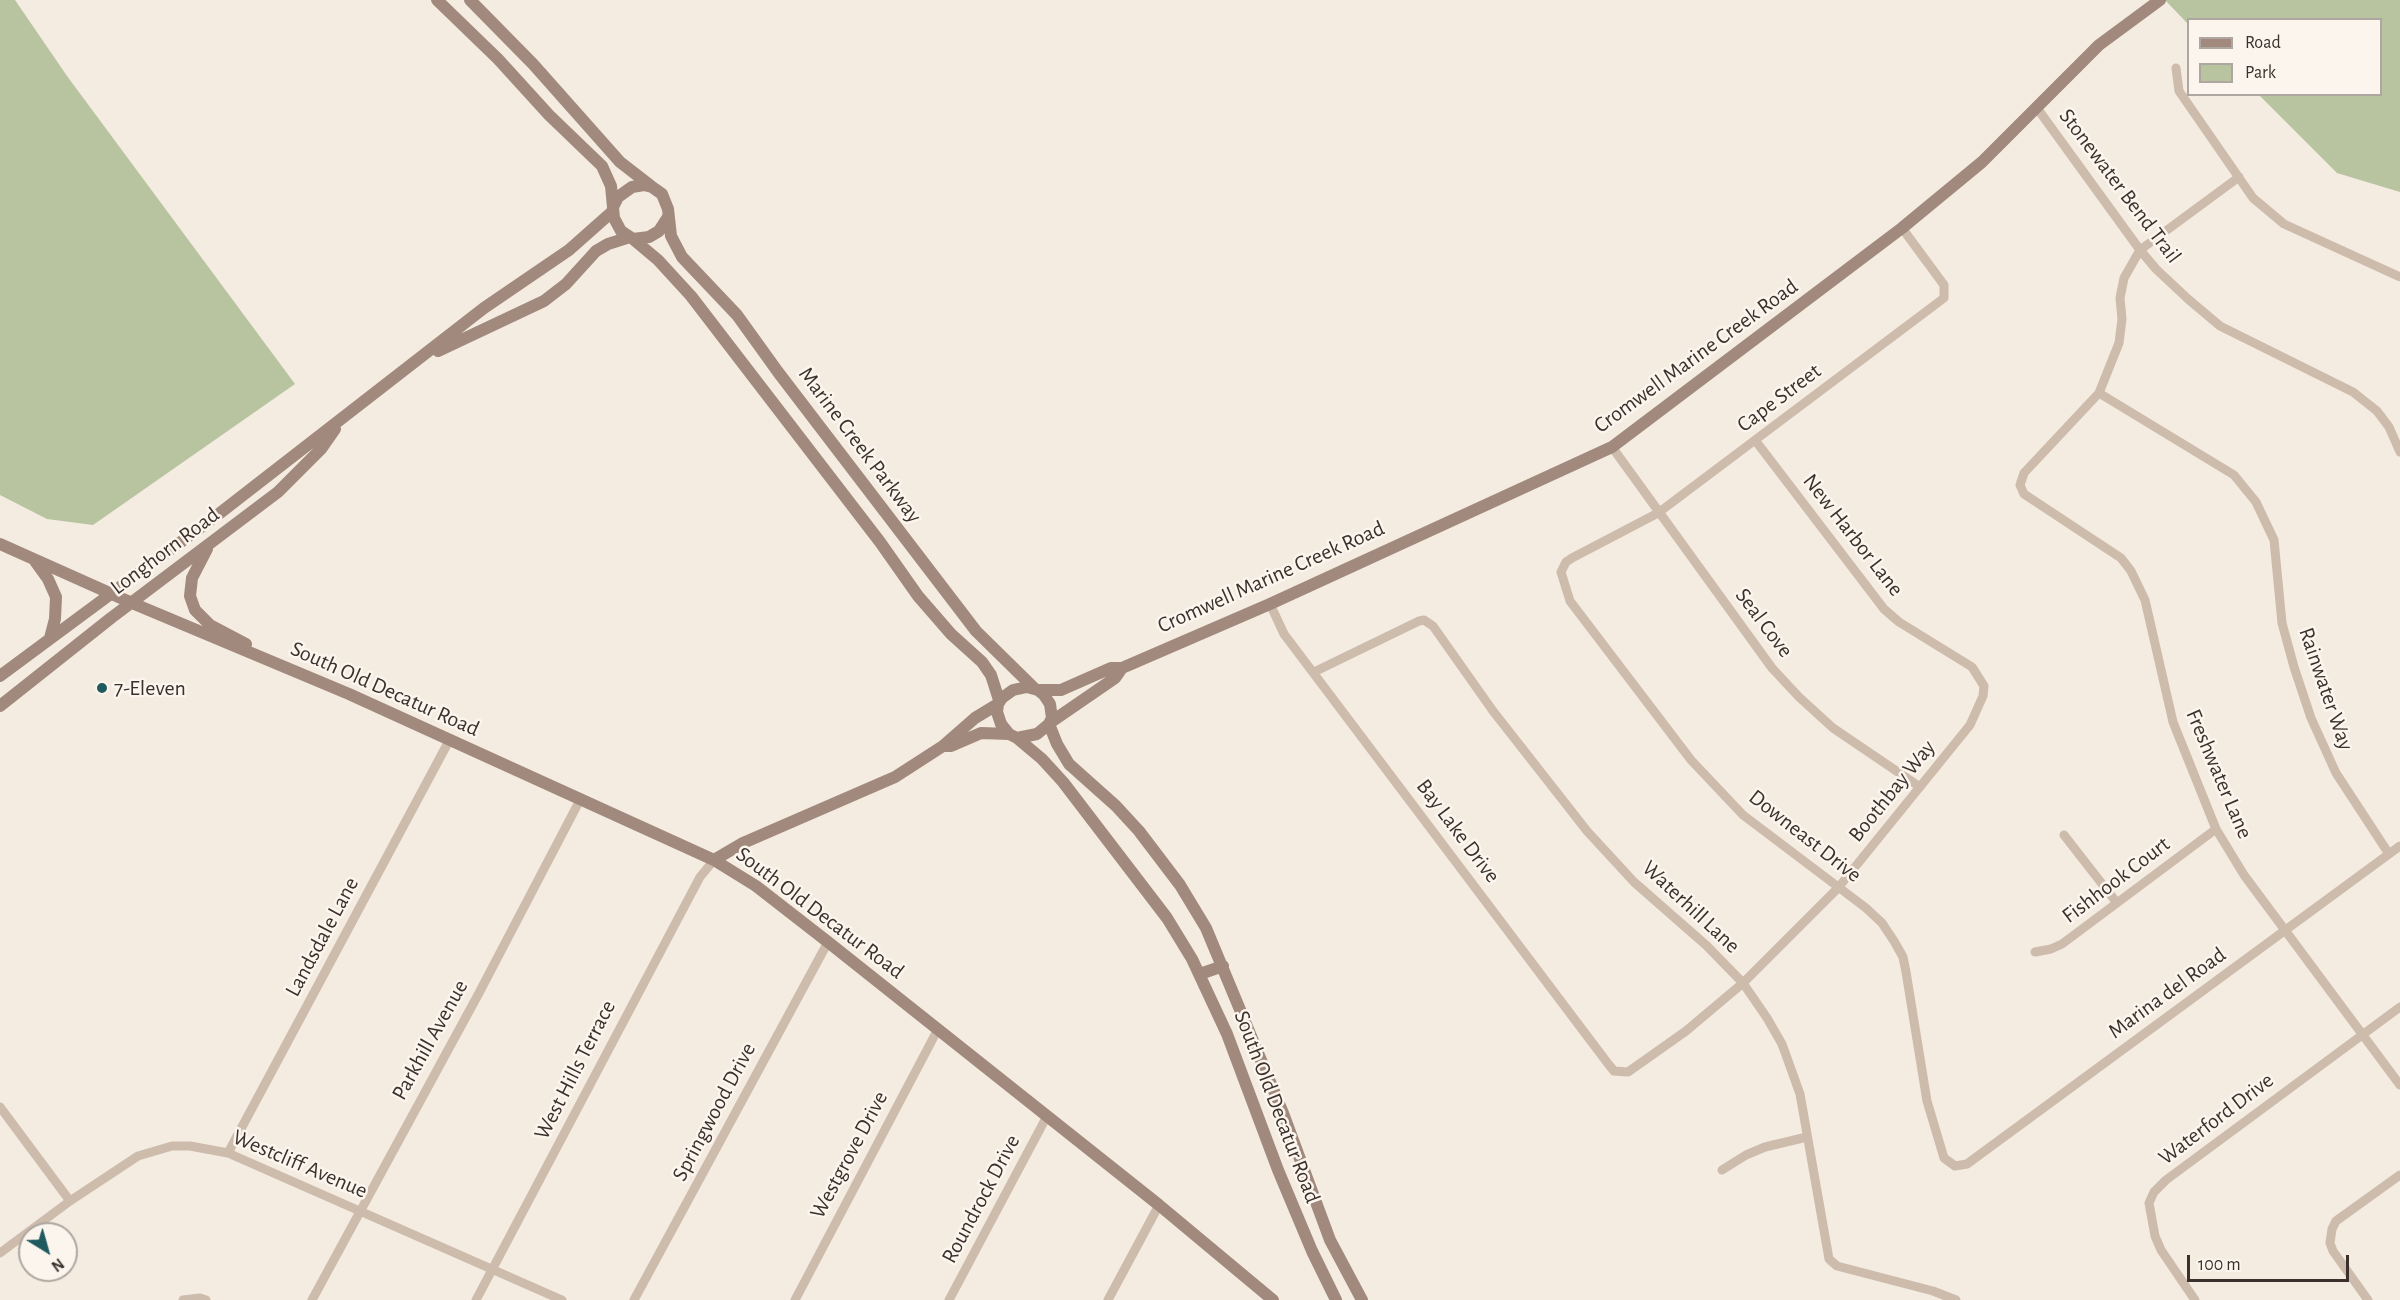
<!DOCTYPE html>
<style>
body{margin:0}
#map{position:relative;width:2400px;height:1300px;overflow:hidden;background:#f4ebe1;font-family:"Alegreya Sans",sans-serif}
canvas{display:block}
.legend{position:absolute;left:2187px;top:18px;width:195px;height:78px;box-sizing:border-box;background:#fbf5ee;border:2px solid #aea6a0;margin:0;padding:8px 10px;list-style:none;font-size:18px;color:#3b302b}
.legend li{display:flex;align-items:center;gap:12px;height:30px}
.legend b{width:30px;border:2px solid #aea6a0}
.north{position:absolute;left:18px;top:1222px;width:60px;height:60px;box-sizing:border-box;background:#fbf5ee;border:2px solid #aea6a0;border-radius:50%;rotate:143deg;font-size:16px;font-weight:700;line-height:24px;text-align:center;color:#3b302b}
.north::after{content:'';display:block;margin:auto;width:21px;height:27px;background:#1f5a5e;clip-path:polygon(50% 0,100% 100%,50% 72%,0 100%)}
.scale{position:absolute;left:2187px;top:1255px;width:162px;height:27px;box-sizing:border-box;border:3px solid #3b302b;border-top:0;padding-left:8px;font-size:18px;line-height:21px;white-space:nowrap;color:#3b302b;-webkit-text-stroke:4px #fbf5ee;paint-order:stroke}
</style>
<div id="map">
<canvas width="2400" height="1300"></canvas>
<ul class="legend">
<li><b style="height:8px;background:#a18a7d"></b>Road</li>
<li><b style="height:16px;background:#b8c4a0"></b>Park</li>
</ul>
<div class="north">N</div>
<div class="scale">100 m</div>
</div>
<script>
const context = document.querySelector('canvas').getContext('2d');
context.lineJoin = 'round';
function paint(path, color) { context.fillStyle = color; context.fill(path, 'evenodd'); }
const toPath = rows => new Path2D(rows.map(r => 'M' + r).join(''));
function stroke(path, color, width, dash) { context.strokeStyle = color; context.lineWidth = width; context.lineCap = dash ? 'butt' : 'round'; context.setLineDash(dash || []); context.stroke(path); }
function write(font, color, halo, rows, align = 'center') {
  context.font = font + ' "Alegreya Sans",sans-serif'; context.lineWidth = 5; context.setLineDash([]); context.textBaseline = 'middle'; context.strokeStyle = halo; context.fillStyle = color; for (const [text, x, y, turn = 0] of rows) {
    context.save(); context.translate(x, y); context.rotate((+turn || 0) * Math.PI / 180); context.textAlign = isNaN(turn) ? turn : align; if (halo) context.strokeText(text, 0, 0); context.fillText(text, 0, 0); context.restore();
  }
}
paint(toPath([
 [0,0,15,0,67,76,295,384,93,525,47,519,0,495],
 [2165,0,2400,0,2400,192,2337,173,2259,95,2380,94,2380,20,2188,20,2188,24]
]), '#b8c4a0');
stroke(toPath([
 [2176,68,2179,91,2253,198,2284,224,2400,277],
 [2037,108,2140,250,2156,269,2188,299,2220,326,2353,392,2377,411,2389,427,2400,452],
 [2239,177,2140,250,2124,278,2120,298,2122,319,2119,343,2099,393,2024,473,2020,485,2024,494,2121,558,2131,571,2145,600,2173,722,2216,829,2244,875,2400,1085],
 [1902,228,1944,285,1944,298,1658,513,1572,558,1566,562,1561,572,1570,601,1691,760,1743,815,1866,908,1882,923,1894,941,1903,957,1906,972,1927,1101,1944,1158,1955,1166,1967,1164,2400,846],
 [2099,393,2234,475,2256,502,2274,540,2282,623,2294,667,2311,718,2336,773,2389,854],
 [1612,447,1772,668,1799,697,1833,728,1920,787],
 [1270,604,1284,634,1609,1065,1614,1071,1628,1072,1686,1031,1743,983,1838,888,1970,725,1983,696,1984,686,1972,667,1899,622,1884,609,1755,440],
 [1314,672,1419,621,1424,620,1433,626,1493,711,1587,831,1634,882,1707,946,1743,983,1767,1018,1782,1044,1800,1094,1829,1259,1837,1266,1933,1291,1956,1300],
 [2064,835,2117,903],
 [2035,952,2051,949,2062,944,2216,829],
 [0,1107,70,1201],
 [228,1153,450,739],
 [1722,1170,1746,1155,1765,1147,1807,1137],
 [0,1253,70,1201,138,1156,172,1146,190,1146,228,1153,562,1300],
 [183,1300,200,1298,206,1300],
 [312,1300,479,993,581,798],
 [476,1300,700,877,714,860],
 [634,1300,828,942],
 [795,1300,938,1029],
 [949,1300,1047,1116],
 [1108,1300,1159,1205],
 [2195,1300,2161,1250,2155,1236,2149,1203,2154,1192,2166,1180,2400,1007],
 [2368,1300,2333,1251,2330,1243,2332,1229,2336,1221,2400,1175]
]), '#cdbbac', 9);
stroke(toPath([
 [437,0,498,59,549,115,602,166,611,186,614,218,621,231,633,239,649,237,659,231,668,217],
 [470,0,533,64,620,162,651,186],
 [613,207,618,197,632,187,644,185,652,187,662,194,668,209,671,236,682,257,737,315,778,372,976,631,1034,688],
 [633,239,658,260,691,296,880,542,918,596,951,634,982,662,991,675,999,700],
 [438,351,544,301,566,284,596,251,608,244,630,237],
 [0,544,132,603,349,694,714,860,756,886,828,942,1159,1205,1273,1300],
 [207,549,192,578,190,596,195,610,210,625,246,644],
 [35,561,48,579,56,597,55,619,50,638],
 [0,676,220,513,484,308,569,250,613,211],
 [1027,687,1038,690,1044,695,1050,704,1052,718,1049,724,1037,734,1017,738,1009,734,1001,724,997,712,998,704,1002,698,1013,690,1027,687],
 [1038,690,1061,690,1111,668,1122,668,1270,604,1612,447,1902,228,1982,162,2099,45,2160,0],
 [0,706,111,618,278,492,321,449,335,429],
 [1051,722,1115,678,1122,668],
 [1049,724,1057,744,1069,764,1116,806,1139,831,1180,885,1206,928,1283,1113,1330,1240,1362,1300],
 [1017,738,1042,759,1063,782,1167,918,1192,959,1227,1034,1278,1170,1312,1251,1336,1300],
 [943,746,951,746,981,733,1009,734],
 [714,860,743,843,895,777,943,746,975,718,998,704],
 [1200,974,1223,966]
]), '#a18a7d', 12);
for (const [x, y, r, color] of [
 [102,688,6,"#1f5a5e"]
]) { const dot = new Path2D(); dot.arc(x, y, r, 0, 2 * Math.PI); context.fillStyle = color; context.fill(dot); stroke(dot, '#fbf5ee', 2); }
write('22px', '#3b302b', '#fbf5ee', [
 ["Stonewater Bend Trail",2120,186,53],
 ["Cromwell Marine Creek Road",1696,356,-36],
 ["Cape Street",1779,398,-37],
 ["Marine Creek Parkway",860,445,53],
 ["New Harbor Lane",1853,535,52],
 ["Longhorn Road",165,551,-37],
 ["Cromwell Marine Creek Road",1271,577,-24],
 ["Seal Cove",1764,623,53],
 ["South Old Decatur Road",385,689,24],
 ["Rainwater Way",2326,689,71],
 ["Freshwater Lane",2219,774,67],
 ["Boothbay Way",1892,791,-51],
 ["Bay Lake Drive",1458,831,53],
 ["Downeast Drive",1805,836,38],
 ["Fishhook Court",2116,880,-37],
 ["Waterhill Lane",1691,907,43],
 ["South Old Decatur Road",820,913,37],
 ["Landsdale Lane",322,937,-62],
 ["Marina del Road",2167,993,-36],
 ["Parkhill Avenue",430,1040,-61],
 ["West Hills Terrace",575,1070,-63],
 ["South Old Decatur Road",1277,1107,69],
 ["Springwood Drive",714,1112,-62],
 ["Waterford Drive",2216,1119,-37],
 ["Westgrove Drive",849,1155,-62],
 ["Westcliff Avenue",300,1164,23],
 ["Roundrock Drive",981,1199,-62]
]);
write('22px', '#3b302b', '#fbf5ee', [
 ["7-Eleven",114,688]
], 'left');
</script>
